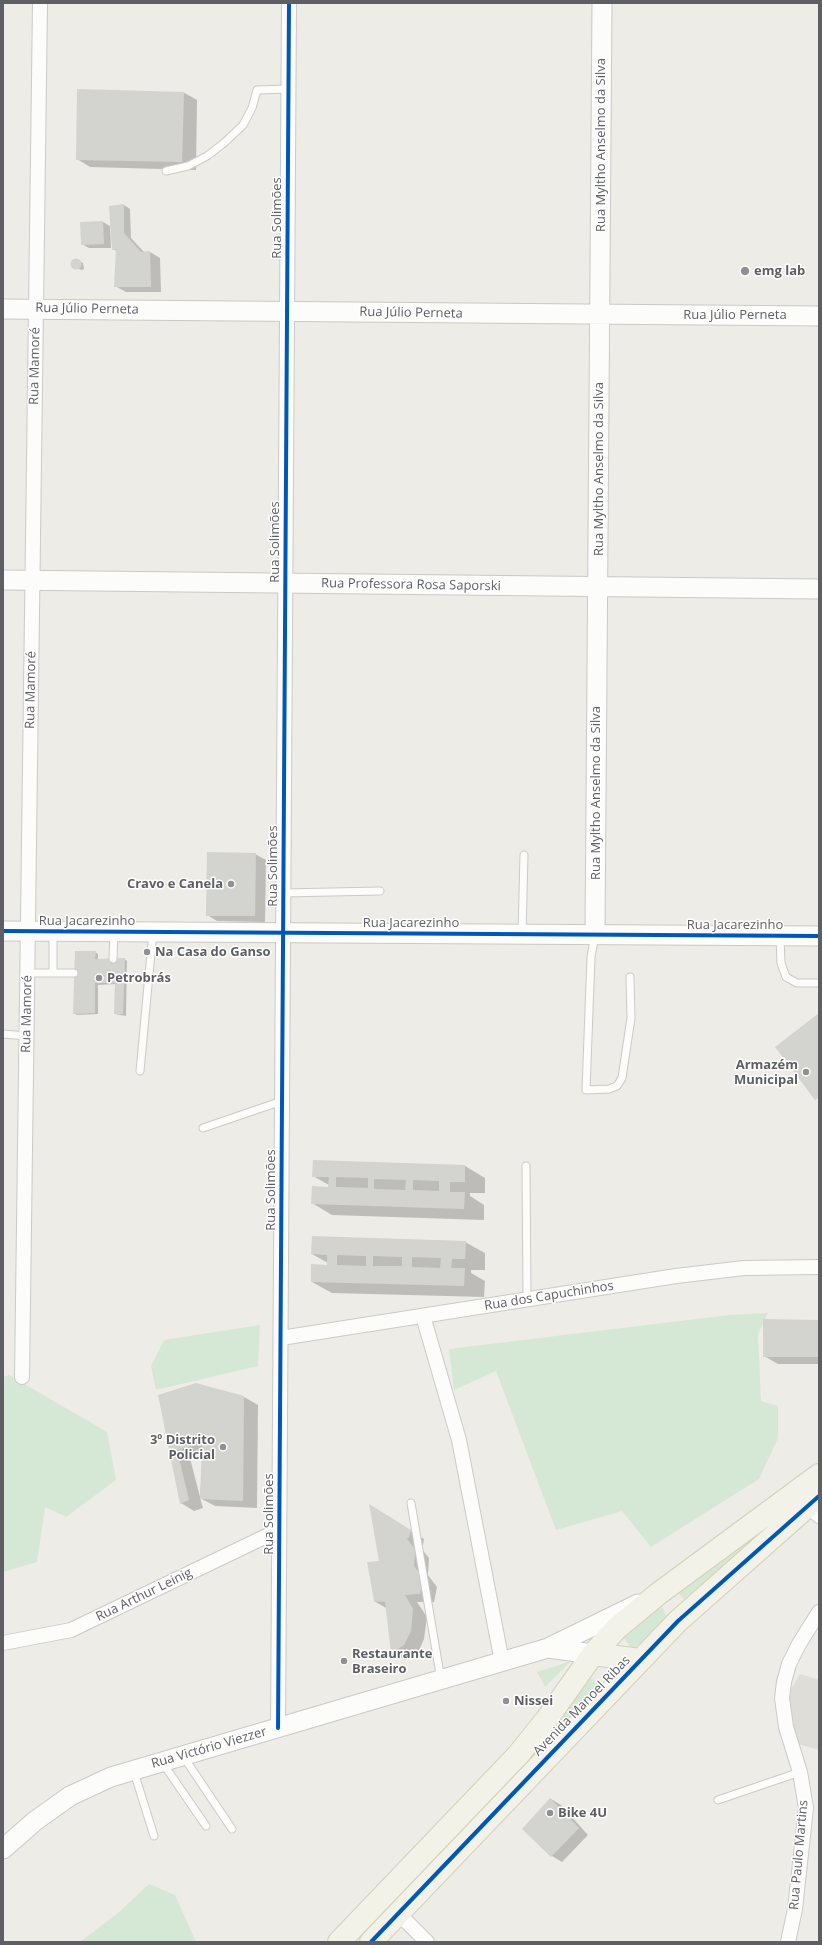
<!DOCTYPE html>
<meta charset="utf-8">
<style>
body{margin:0}
#map{position:relative;width:822px;height:1945px;overflow:hidden;background:#edece7;font-family:"Open Sans",sans-serif}
canvas{display:block}
.frame{position:absolute;inset:0;border:4px solid #5d5f65;pointer-events:none}
</style>
<div id="map">
<canvas width="822" height="1945"></canvas>
<div class="frame"></div>
</div>
<script>
const context = document.querySelector('canvas').getContext('2d');
context.lineJoin = 'round';
function paint(path, color) { context.fillStyle = color; context.fill(path, 'evenodd'); }
const toPath = rows => new Path2D(rows.map(r => 'M' + r).join(''));
function stroke(path, color, width, dash) { context.strokeStyle = color; context.lineWidth = width; context.lineCap = dash ? 'butt' : 'round'; context.setLineDash(dash || []); context.stroke(path); }
function write(font, color, halo, rows, align = 'center') {
  context.font = font + ' "Open Sans",sans-serif'; context.lineWidth = 3; context.setLineDash([]); context.textBaseline = 'middle'; context.strokeStyle = halo; context.fillStyle = color; for (const [text, x, y, turn = 0] of rows) {
    context.save(); context.translate(x, y); context.rotate((+turn || 0) * Math.PI / 180); context.textAlign = isNaN(turn) ? turn : align; if (halo) context.strokeText(text, 0, 0); context.fillText(text, 0, 0); context.restore();
  }
}
paint(toPath([
 [800,1674,819,1680,819,1750,798,1744,794,1735,788,1694]
]), '#deddd8');
paint(toPath([
 [768,1313,758,1334,761,1401,778,1406,778,1438,759,1479,651,1547,622,1511,556,1530,496,1371,454,1390,449,1349,729,1315],
 [260,1325,258,1366,156,1390,151,1366,164,1340],
 [9,1375,107,1432,116,1480,66,1517,45,1507,37,1562,3,1572,3,1377],
 [819,1491,684,1599,676,1590],
 [660,1606,664,1610,666,1618,639,1648,630,1647,624,1638,625,1632],
 [571,1661,545,1687,537,1672],
 [593,1679,599,1686,596,1693,543,1749,538,1750,536,1748,586,1680],
 [523,1761,528,1761,528,1765,413,1885,410,1880],
 [149,1884,175,1895,196,1942,80,1942,119,1912]
]), '#d5e8d6');
paint(toPath([
 [183,92,197,100,196,170,90,167,77,159],
 [124,205,130,209,131,238,144,252,150,252,160,258,161,292,126,292,115,286,117,251,113,249],
 [103,222,110,226,111,248,89,248,82,244,81,223],
 [77,260,83,263,84,269,82,270,73,267,72,262],
 [255,854,266,860,265,922,217,921,207,915],
 [3,886,4,906,3,906],
 [95,952,98,954,98,960,124,959,127,961,126,1016,115,1014,116,984,98,985,98,1014,77,1015,74,1013],
 [314,1161,465,1166,485,1178,485,1193,470,1193,470,1196,484,1205,484,1220,332,1215,312,1203,329,1188,329,1185,313,1176],
 [465,1242,485,1253,485,1270,471,1270,471,1273,485,1281,484,1297,332,1293,312,1282,328,1266,328,1263,312,1254],
 [819,1321,819,1364,778,1364,764,1356],
 [159,1395,244,1397,258,1405,257,1508,215,1506,200,1498,203,1508,194,1511,181,1503],
 [203,1454,200,1497,190,1458],
 [383,1513,424,1539,423,1545,420,1547,429,1558,428,1575,437,1587,434,1602,417,1602,427,1617,424,1639,418,1653,405,1660,392,1652,386,1608,374,1601,380,1562],
 [551,1799,561,1805,588,1835,562,1862,552,1856,524,1829]
]), '#0003');
paint(toPath([
 [77,89,184,92,182,162,76,160],
 [124,204,124,233,141,252,150,251,151,287,114,287,116,249,112,250,109,206],
 [103,221,104,244,81,245,80,222],
 '70.5 264a5.5 5.5 0 1 1 11 0a5.5 5.5 0 1 1-11 0Z',
 [207,852,256,853,255,916,206,916],
 [75,951,96,951,95,959,125,958,123,1014,114,1014,115,983,95,983,95,1013,73,1014],
 [819,1013,819,1097,815,1100,775,1047],
 [313,1160,465,1165,465,1182,450,1182,450,1192,465,1192,464,1209,311,1204,312,1186,328,1187,329,1177,312,1177],
 [336,1177,368,1178,368,1188,336,1187],
 [374,1179,406,1180,405,1190,374,1189],
 [413,1180,439,1181,439,1191,413,1190],
 [312,1236,466,1241,465,1259,452,1259,451,1268,465,1268,464,1286,311,1282,311,1264,327,1265,327,1255,311,1254],
 [337,1255,366,1256,366,1266,337,1265],
 [373,1256,402,1257,402,1266,373,1266],
 [412,1257,441,1258,440,1268,412,1267],
 [763,1319,819,1320,819,1357,763,1357],
 [196,1383,244,1396,243,1501,200,1499,202,1443,177,1450,189,1500,180,1504,158,1395],
 [369,1504,411,1530,409,1537,407,1539,415,1549,414,1566,423,1578,420,1594,405,1595,413,1609,411,1631,404,1645,391,1653,385,1602,374,1601,367,1562,379,1561],
 [550,1798,579,1828,551,1857,522,1829]
]), '#d3d3d0');
const lane = toPath([
 [166,171,188,166,207,156,224,143,243,125,252,108,257,90,288,89],
 [283,893,380,891],
 [53,933,53,973],
 [522,934,524,855],
 [595,935,591,957,586,1090,609,1089,617,1086,622,1078,631,1018,630,977],
 [780,937,781,963,786,977,797,983,819,983],
 [113,959,114,933],
 [28,973,74,973],
 [3,1034,27,1036],
 [140,1071,153,932],
 [203,1128,282,1101],
 [526,1166,527,1300],
 [411,1503,441,1680],
 [183,1756,232,1829],
 [162,1762,206,1826],
 [134,1772,154,1836],
 [718,1800,800,1772]
]);
const street = toPath([
 [423,1316,459,1440,502,1662],
 [281,1338,676,1276,744,1268,819,1267],
 [22,1377,40,3],
 [807,1505,819,1516],
 [3,1643,71,1630,279,1530],
 [278,1728,289,3],
 [398,1913,427,1942],
 [788,1942,795,1909,806,1808,800,1772,786,1727,782,1698,784,1682,789,1664,799,1644,819,1612]
]);
const secondary = toPath([
 [3,309,819,316],
 [3,580,819,589],
 [3,931,819,936],
 [595,934,602,3],
 [548,1648,593,1654],
 [3,1849,35,1821,70,1796,111,1777,548,1648,638,1604]
]);
const primary = toPath([
 [593,1654,640,1660],
 [339,1942,518,1755,547,1719,593,1654,617,1628,658,1594,819,1475],
 [371,1942,678,1621,819,1496]
]);
stroke(lane, '#cacac9', 9);
stroke(street, '#cacac9', 16);
stroke(secondary, '#cac9c8', 21);
stroke(primary, '#d4d1b6', 24);
stroke(lane, '#fcfcfb', 7);
stroke(street, '#fcfcfb', 14);
stroke(secondary, '#fcfcfb', 19);
stroke(primary, '#f2f2e8', 22);
stroke(toPath([
 [3,931,819,936],
 [278,1728,289,3],
 [371,1942,678,1621,819,1496]
]), '#0057b8', 4);
for (const [x, y, r, color] of [
 [745,271,5,"#8f9092"],
 [231,884,4,"#8f9092"],
 [147,952,4,"#8f9092"],
 [99,978,4,"#8f9092"],
 [806,1072,4,"#8f9092"],
 [223,1447,4,"#8f9092"],
 [344,1661,4,"#8f9092"],
 [506,1701,4,"#8f9092"],
 [550,1813,4,"#8f9092"]
]) { const dot = new Path2D(); dot.arc(x, y, r, 0, 2 * Math.PI); context.fillStyle = color; context.fill(dot); stroke(dot, '#fff', 1.5); }
write('13px', '#5d5f65', '#fff', [
 ["Rua Myltho Anselmo da Silva",601,145,-90],
 ["Rua Solimões",277,218,-90],
 ["Rua Júlio Perneta",87,309,1],
 ["Rua Júlio Perneta",411,313,1],
 ["Rua Júlio Perneta",735,315],
 ["Rua Mamoré",35,366,-89],
 ["Rua Myltho Anselmo da Silva",599,469,-90],
 ["Rua Solimões",275,542,-90],
 ["Rua Professora Rosa Saporski",411,585,1],
 ["Rua Mamoré",31,690,-89],
 ["Rua Myltho Anselmo da Silva",596,793,-90],
 ["Rua Solimões",273,866,-90],
 ["Rua Jacarezinho",87,921],
 ["Rua Jacarezinho",411,923],
 ["Rua Jacarezinho",735,925],
 ["Rua Mamoré",27,1014,-89],
 ["Rua Solimões",271,1190,-90],
 ["Rua dos Capuchinhos",549,1296,-9],
 ["Rua Solimões",269,1514,-90],
 ["Rua Arthur Leinig",144,1595,-26],
 ["Avenida Manoel Ribas",582,1706,-46],
 ["Rua Victório Viezzer",209,1748,-16],
 ["Rua Paulo Martins",799,1855,-85]
]);
write('bold 13px', '#5d5f65', '#fff', [
 ["emg lab",754,271],
 ["Cravo e Canela",223,884,"right"],
 ["Na Casa do Ganso",155,952],
 ["Petrobrás",107,978],
 ["Armazém",798,1065,"right"],
 ["Municipal",798,1080,"right"],
 ["3º Distrito",215,1440,"right"],
 ["Policial",215,1455,"right"],
 ["Restaurante",352,1654],
 ["Braseiro",352,1669],
 ["Nissei",514,1701],
 ["Bike 4U",558,1813]
], 'left');
</script>
